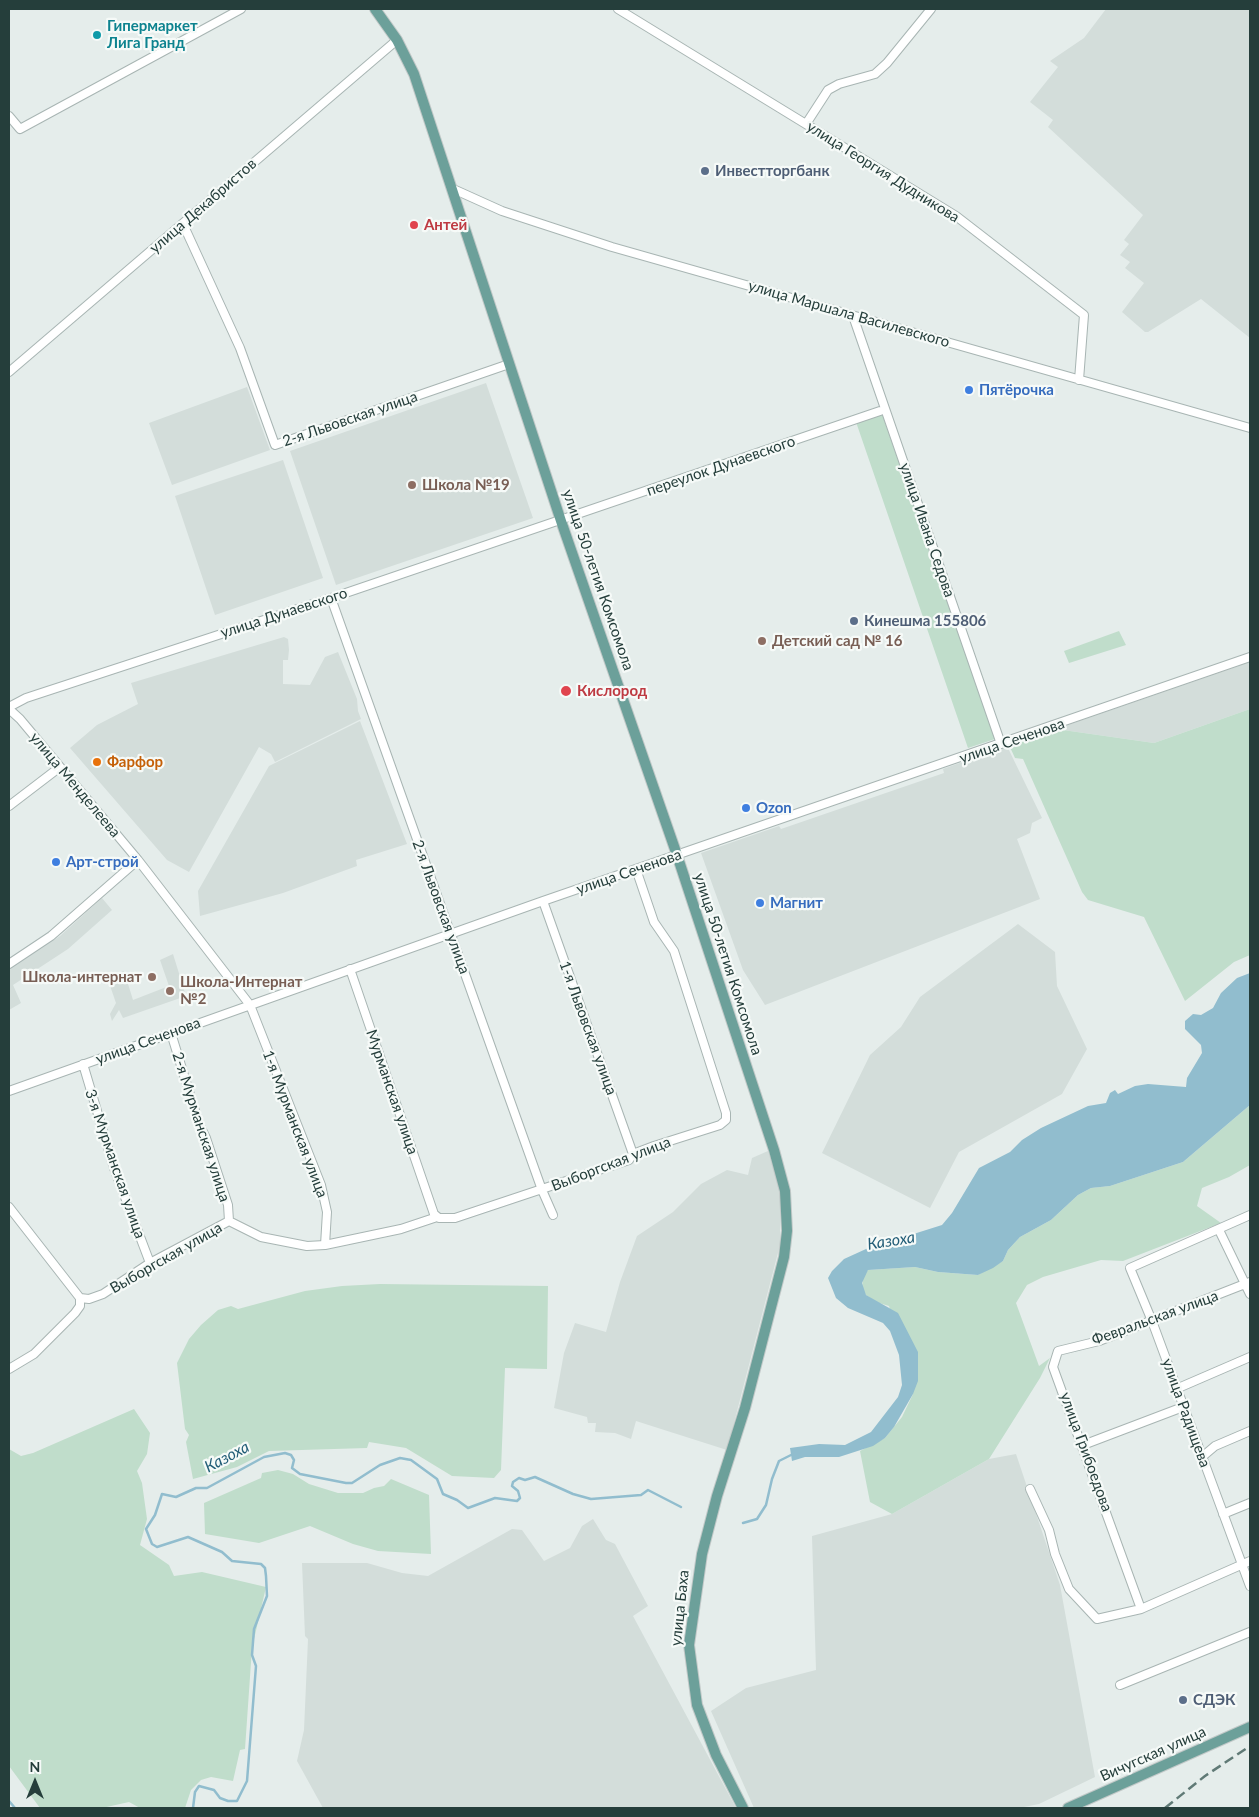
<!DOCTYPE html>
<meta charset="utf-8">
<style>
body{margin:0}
#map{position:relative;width:1259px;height:1817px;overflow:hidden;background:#e5edeb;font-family:Lato,sans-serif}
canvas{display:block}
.frame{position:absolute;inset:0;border:10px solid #253e3b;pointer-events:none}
.north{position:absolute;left:10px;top:1757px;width:50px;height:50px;-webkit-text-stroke:4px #f6faf8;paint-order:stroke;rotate:0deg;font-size:14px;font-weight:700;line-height:20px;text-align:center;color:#253e3b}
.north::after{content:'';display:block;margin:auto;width:18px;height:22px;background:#253e3b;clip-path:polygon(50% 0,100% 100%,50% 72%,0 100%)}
</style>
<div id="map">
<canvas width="1259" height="1817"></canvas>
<div class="frame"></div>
<div class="north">N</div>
</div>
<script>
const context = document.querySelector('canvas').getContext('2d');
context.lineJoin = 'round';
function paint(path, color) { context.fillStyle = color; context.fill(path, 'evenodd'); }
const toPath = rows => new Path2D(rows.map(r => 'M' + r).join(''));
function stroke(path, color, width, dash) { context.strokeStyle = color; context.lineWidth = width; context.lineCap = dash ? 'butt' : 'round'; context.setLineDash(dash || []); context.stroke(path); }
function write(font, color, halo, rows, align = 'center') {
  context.font = font + ' Lato,sans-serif'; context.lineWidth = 4.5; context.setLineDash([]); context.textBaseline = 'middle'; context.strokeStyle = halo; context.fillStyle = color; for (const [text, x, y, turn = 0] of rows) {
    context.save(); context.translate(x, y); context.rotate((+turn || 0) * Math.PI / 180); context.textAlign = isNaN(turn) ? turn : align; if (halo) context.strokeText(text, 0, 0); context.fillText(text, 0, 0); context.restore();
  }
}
paint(toPath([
 [1106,9,1250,9,1250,338,1201,299,1148,332,1145,332,1122,312,1144,283,1125,268,1130,262,1120,255,1129,244,1124,240,1143,215,1048,127,1053,120,1030,102,1058,67,1050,61,1084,38],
 [486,383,533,518,336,585,290,451],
 [247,387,270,450,172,485,149,423],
 [283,460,323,578,215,615,175,496],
 [284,637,288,639,289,650,288,660,283,660,283,684,310,685,325,657,338,652,357,699,358,711,361,719,275,762,271,754,259,747,189,872,167,860,70,748,97,725,138,704,131,683],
 [1250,662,1250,709,1154,743,1056,729],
 [360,721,407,844,356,860,357,866,283,893,200,916,198,891,269,766],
 [1007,746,1042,818,1032,823,1030,833,1017,839,1040,899,765,1005,743,970,701,853,779,826,781,829,944,773,943,769],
 [102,898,112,910,68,949,13,985,21,1003,9,1010,9,970,60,936],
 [1018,924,1055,952,1057,986,1087,1049,1062,1094,959,1152,930,1208,822,1153,870,1055,901,1027,920,997],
 [173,954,186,996,123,1018,119,1010,112,1021,110,1014,116,1003,107,977,124,971,133,1000,169,986,160,960],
 [768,1151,780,1191,780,1245,727,1450,636,1421,631,1439,615,1433,595,1432,596,1423,588,1423,587,1417,554,1408,564,1353,575,1323,606,1332,620,1282,637,1236,673,1212,701,1184,727,1170,748,1175,752,1158],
 [1016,1454,1060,1585,1095,1777,1039,1804,1019,1808,754,1808,711,1711,746,1688,816,1670,812,1536,892,1514,989,1459],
 [593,1519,606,1540,615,1544,648,1606,633,1616,736,1808,323,1808,297,1761,304,1730,308,1639,305,1636,302,1563,367,1563,402,1573,428,1576,512,1529,522,1530,544,1561,570,1548,582,1526]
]), '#d3ddda');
paint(toPath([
 [882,414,995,739,968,748,856,422],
 [1119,631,1126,645,1069,663,1064,651],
 [1250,709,1250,955,1234,962,1185,1001,1144,917,1088,900,1082,892,1023,759,1015,758,1009,745,1056,729,1154,743],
 [1250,1105,1250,1165,1229,1177,1202,1188,1197,1206,1221,1223,1123,1261,1101,1260,1043,1277,1027,1285,1016,1303,1039,1366,1050,1358,1040,1378,989,1459,892,1514,870,1502,860,1451,885,1438,902,1417,913,1394,889,1306,876,1302,866,1295,862,1289,863,1276,868,1270,915,1267,938,1272,978,1275,1003,1261,1008,1250,1020,1237,1051,1220,1078,1195,1091,1188,1110,1186,1183,1162],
 [380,1284,548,1286,547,1369,505,1368,501,1470,494,1478,452,1476,406,1448,369,1442,367,1448,269,1451,237,1467,193,1479,186,1442,189,1435,185,1429,177,1363,189,1339,201,1325,218,1310,231,1306,238,1309,305,1291,342,1286],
 [134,1409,150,1433,147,1454,137,1471,142,1483,147,1519,140,1545,169,1565,174,1576,202,1572,266,1587,252,1648,245,1749,240,1750,233,1781,211,1777,201,1780,191,1790,185,1808,140,1808,129,1802,102,1808,40,1808,9,1766,9,1449,21,1456,33,1453],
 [278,1470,293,1474,309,1484,338,1493,363,1493,374,1488,384,1486,391,1479,429,1495,431,1554,378,1551,353,1544,310,1526,259,1543,205,1534,204,1503,261,1478,262,1473]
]), '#c0ddcb');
paint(toPath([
 [1250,973,1250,1105,1183,1162,1110,1186,1091,1188,1078,1195,1051,1220,1020,1237,1008,1250,1003,1261,993,1268,978,1275,938,1272,915,1267,868,1270,862,1283,866,1295,898,1313,918,1352,918,1381,913,1394,894,1427,885,1438,873,1446,839,1457,805,1457,792,1461,790,1448,819,1444,845,1445,871,1432,898,1397,902,1385,899,1355,890,1331,883,1323,848,1308,836,1298,828,1278,832,1271,844,1259,866,1249,942,1225,952,1213,979,1168,1010,1152,1022,1140,1041,1128,1088,1106,1106,1103,1110,1093,1115,1090,1118,1094,1135,1086,1148,1084,1186,1087,1187,1078,1202,1053,1201,1045,1185,1029,1185,1021,1193,1014,1201,1015,1213,1008,1221,993,1237,978]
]), '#91bdce');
stroke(toPath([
 [743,1523,757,1519,766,1505,772,1479,779,1461,791,1455],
 [9,1801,15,1808],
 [193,1808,195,1792,199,1786,214,1790,220,1798,228,1801,237,1801,247,1781,256,1666,252,1655,254,1629,267,1596,266,1576,265,1568,261,1564,232,1561,222,1552,188,1537,157,1547,152,1544,146,1529,155,1515,162,1494,176,1497,196,1488,207,1488,264,1457,285,1453,291,1455,294,1460,292,1468,300,1474,346,1483,352,1483,380,1465,400,1458,411,1460,437,1479,443,1494,457,1500,468,1508,495,1498,517,1501,520,1498,518,1491,512,1486,513,1482,519,1478,525,1480,535,1477,573,1494,591,1499,641,1495,648,1490,681,1507]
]), '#91bdce', 2.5);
const minor = toPath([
 [618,9,956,216,1084,315,1079,380],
 [9,116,20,129,241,9],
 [806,124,828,90,839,84,875,74,887,63,931,9],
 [451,188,502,211,612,247,1250,428],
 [183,224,240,348,275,445,509,364],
 [853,316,1001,744],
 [9,372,397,40],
 [331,598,542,1190,553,1215],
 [9,707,26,698,331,598,880,411],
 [9,709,20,719,138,860,250,1005,321,1185,327,1212,325,1245],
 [9,806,60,767],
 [543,901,633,1154],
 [9,964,51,936,138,860],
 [350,969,434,1214,439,1218,455,1218,629,1160,633,1154,654,1146,720,1125,726,1120,726,1113,674,951,654,922,636,869],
 [171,1033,199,1124,206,1138,228,1205,229,1221],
 [83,1064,114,1168,150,1263],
 [9,1091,543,901,1250,657],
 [9,1207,80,1298],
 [1250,1215,1130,1268,1152,1321,1250,1586],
 [229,1221,261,1237,307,1246,325,1245,401,1229,437,1217],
 [1219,1230,1250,1294],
 [1250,1282,1099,1341,1058,1351,1053,1367,1141,1609,1250,1561],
 [80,1298,89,1299,103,1294,150,1263,229,1221],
 [9,1369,34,1354,75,1313,80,1306,80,1298],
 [1176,1389,1250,1357],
 [1083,1445,1183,1407],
 [1202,1457,1215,1446,1250,1431],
 [1030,1489,1049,1530,1055,1554,1069,1589,1097,1619,1141,1609],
 [1223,1514,1250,1503],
 [1120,1685,1250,1632]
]);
const major = toPath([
 [375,9,397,40,414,74,561,521,677,855,774,1150,785,1191,787,1231,784,1257,745,1408,717,1496,702,1554,689,1645,697,1705,716,1755,743,1808],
 [1068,1808,1250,1727]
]);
stroke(minor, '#a8b5b3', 10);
stroke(major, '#c2c9c8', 12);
stroke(minor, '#fff', 8);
stroke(major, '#6ca09a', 10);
stroke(toPath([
 [1165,1808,1205,1776,1250,1746]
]), '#607a76', 2.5, [10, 5]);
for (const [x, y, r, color] of [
 [97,35,5,"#0f9aa8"],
 [705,171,5,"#5c6f8a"],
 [414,225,5,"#e0444e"],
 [969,390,5,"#3f7fe0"],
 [412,485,5,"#8d6e63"],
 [854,621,5,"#5c6f8a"],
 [762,641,5,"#8d6e63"],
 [566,691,6,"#e0444e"],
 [97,762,5,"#e8710a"],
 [746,808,5,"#3f7fe0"],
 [56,862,5,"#3f7fe0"],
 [760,903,5,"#3f7fe0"],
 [152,977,5,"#8d6e63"],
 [170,991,5,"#8d6e63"],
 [1183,1700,5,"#5c6f8a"]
]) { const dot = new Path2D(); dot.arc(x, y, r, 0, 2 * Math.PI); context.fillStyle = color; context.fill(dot); stroke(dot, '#f6faf8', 2); }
write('bold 15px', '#0d838f', '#f6faf8', [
 ["Гипермаркет",107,26],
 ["Лига Гранд",107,43]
], 'left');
write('bold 15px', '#4e5e75', '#f6faf8', [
 ["Инвестторгбанк",715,171],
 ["Кинешма 155806",864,621],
 ["СДЭК",1193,1700]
], 'left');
write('15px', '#253e3b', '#f6faf8', [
 ["улица Георгия Дудникова",883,172,32],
 ["улица Декабристов",203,206,-41],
 ["улица Маршала Василевского",849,314,16],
 ["2-я Львовская улица",350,419,-19],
 ["переулок Дунаевского",721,466,-19],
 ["улица Ивана Седова",927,530,71],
 ["улица 50-летия Комсомола",598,580,71],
 ["улица Дунаевского",284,613,-18],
 ["улица Сеченова",1012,741,-19],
 ["улица Менделеева",75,785,50],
 ["улица Сеченова",629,872,-19],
 ["2-я Львовская улица",441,907,70],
 ["улица 50-летия Комсомола",728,964,72],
 ["1-я Львовская улица",588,1028,70],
 ["улица Сеченова",148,1041,-20],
 ["Мурманская улица",392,1092,71],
 ["1-я Мурманская улица",295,1124,69],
 ["2-я Мурманская улица",201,1127,72],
 ["3-я Мурманская улица",115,1164,71],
 ["Выборгская улица",611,1164,-21],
 ["Выборгская улица",166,1258,-30],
 ["Февральская улица",1155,1318,-20],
 ["улица Радищева",1186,1413,70],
 ["улица Грибоедова",1086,1452,70],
 ["улица Баха",680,1608,-84],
 ["Вичугская улица",1153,1754,-24]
]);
write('bold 15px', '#be3a42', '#f6faf8', [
 ["Антей",424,225],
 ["Кислород",577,691]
], 'left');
write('bold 15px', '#366cbe', '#f6faf8', [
 ["Пятёрочка",979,390],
 ["Ozon",756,808],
 ["Арт-строй",66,862],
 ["Магнит",770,903]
], 'left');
write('bold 15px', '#785e54', '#f6faf8', [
 ["Школа №19",422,485],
 ["Детский сад № 16",772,641],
 ["Школа-интернат",142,977,"right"],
 ["Школа-Интернат",180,982],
 ["№2",180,999]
], 'left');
write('bold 15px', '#c56008', '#f6faf8', [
 ["Фарфор",107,762]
], 'left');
write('italic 16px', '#225d77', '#f6faf8', [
 ["Казоха",891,1241,-9],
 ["Казоха",227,1457,-28]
]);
</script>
